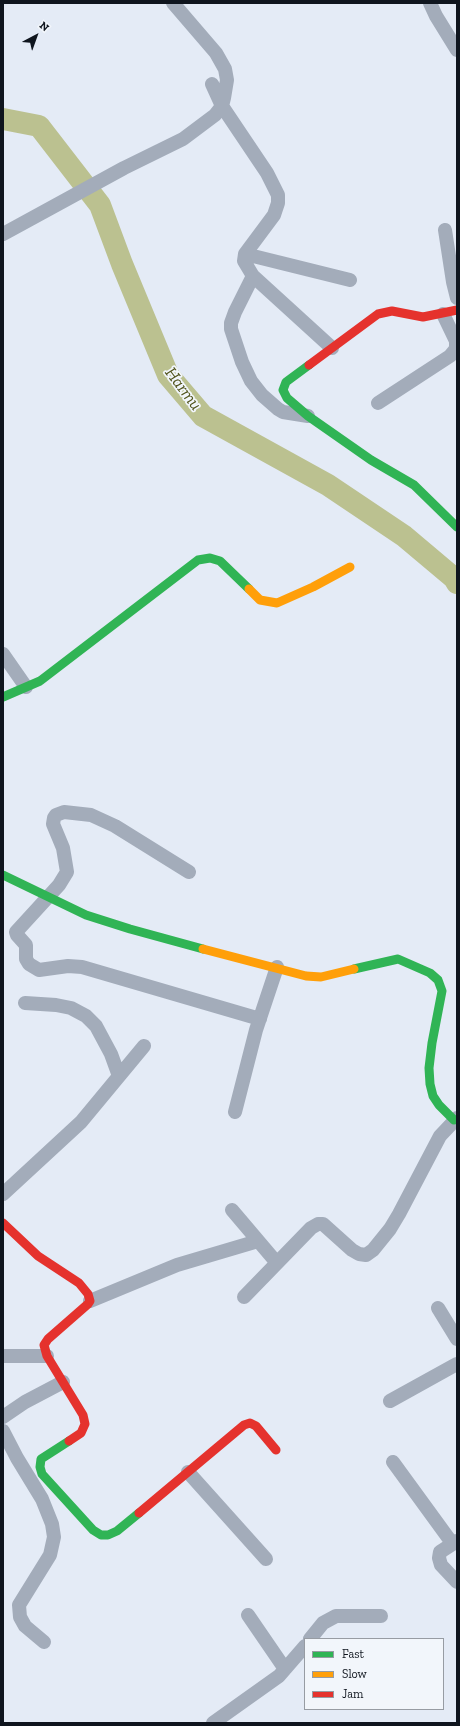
<!DOCTYPE html>
<style>
body{margin:0}
#map{position:relative;width:460px;height:1726px;overflow:hidden;background:#e4ebf6;font-family:"Zilla Slab",serif}
canvas{display:block}
.frame{position:absolute;inset:0;border:4px solid #0f151e;pointer-events:none}
.legend{position:absolute;left:304px;top:1638px;width:140px;height:72px;box-sizing:border-box;background:#f2f6fb;border:1px solid #979ca3;margin:0;padding:5px 7px;list-style:none;font-size:12px;color:#0f151e}
.legend li{display:flex;align-items:center;gap:8px;height:20px}
.legend b{width:20px;border:1px solid #979ca3}
.north{position:absolute;left:16px;top:16px;width:40px;height:40px;-webkit-text-stroke:3px #f2f6fb;paint-order:stroke;rotate:41deg;font-size:11px;font-weight:700;line-height:16px;text-align:center;color:#0f151e}
.north::after{content:'';display:block;margin:auto;width:14px;height:18px;background:#0f151e;clip-path:polygon(50% 0,100% 100%,50% 72%,0 100%)}
</style>
<div id="map">
<canvas width="460" height="1726"></canvas>
<div class="frame"></div>
<ul class="legend">
<li><b style="height:5px;background:#30b455"></b>Fast</li>
<li><b style="height:5px;background:#ff9f0a"></b>Slow</li>
<li><b style="height:5px;background:#e5322d"></b>Jam</li>
</ul>
<div class="north">N</div>
</div>
<script>
const context = document.querySelector('canvas').getContext('2d');
context.lineJoin = 'round';
const toPath = rows => new Path2D(rows.map(r => 'M' + r).join(''));
function stroke(path, color, width, dash) { context.strokeStyle = color; context.lineWidth = width; context.lineCap = dash ? 'butt' : 'round'; context.setLineDash(dash || []); context.stroke(path); }
function write(font, color, halo, rows, align = 'center') {
  context.font = font + ' "Zilla Slab",serif'; context.lineWidth = 3.5; context.setLineDash([]); context.textBaseline = 'middle'; context.strokeStyle = halo; context.fillStyle = color; for (const [text, x, y, turn = 0] of rows) {
    context.save(); context.translate(x, y); context.rotate((+turn || 0) * Math.PI / 180); context.textAlign = isNaN(turn) ? turn : align; if (halo) context.strokeText(text, 0, 0); context.fillText(text, 0, 0); context.restore();
  }
}
stroke(toPath([
 [3,119,39,126,100,205,122,264,168,375,203,416,328,485,404,536,454,578,457,583]
]), '#bbc190', 22);
stroke(toPath([
 [430,3,436,16,457,50],
 [212,84,222,106,267,173,278,195,278,203,274,215,245,254,244,261,253,276,332,348],
 [445,230,453,282,457,298],
 [3,234,124,168,183,139,215,115,222,106,224,98,227,80,225,69,216,53,173,3],
 [245,254,350,280],
 [253,276,235,312,231,323,231,329,242,362,251,381,262,395,278,409,283,412,308,416],
 [378,403,450,356,455,350,456,347,456,341,443,314],
 [3,654,26,687],
 [189,872,115,826,91,815,64,812,56,815,54,818,53,824,63,848,67,872,59,885,16,932,17,935,26,945,26,959,29,964,39,970,68,966,82,967,260,1019],
 [25,1003,56,1005,71,1008,86,1016,96,1026,111,1054,119,1076],
 [235,1112,256,1030,277,967],
 [3,1194,81,1122,144,1046],
 [232,1210,277,1263],
 [244,1297,311,1228,318,1224,323,1224,352,1250,359,1254,366,1255,373,1250,390,1229,399,1214,440,1136,457,1118],
 [90,1301,177,1265,258,1241],
 [438,1308,457,1339],
 [3,1356,47,1356],
 [390,1401,457,1364],
 [3,1417,25,1402,63,1382],
 [3,1431,17,1458,42,1499,52,1524,54,1537,50,1555,19,1605,20,1617,25,1626,44,1642],
 [393,1462,452,1543],
 [188,1472,266,1559],
 [457,1541,440,1552,439,1558,441,1565,457,1582],
 [248,1615,285,1669],
 [310,1639,323,1623,336,1616,381,1616],
 [213,1723,279,1676,305,1646]
]), '#a3acba', 14);
stroke(toPath([
 [309,365,286,382,283,390,287,398,308,416,371,460,414,485,457,527],
 [3,697,40,681,198,560,210,558,220,561,249,589],
 [3,875,86,915,130,929,203,949],
 [354,969,398,959,430,973,438,980,442,991,432,1043,429,1068,430,1084,433,1096,439,1105,454,1120],
 [69,1441,41,1459,40,1467,42,1474,93,1530,101,1535,108,1535,117,1531,139,1513]
]), '#30b455', 9);
stroke(toPath([
 [249,589,260,600,277,603,313,587,350,567],
 [203,949,306,976,321,977,354,969]
]), '#ff9f0a', 9);
stroke(toPath([
 [309,365,378,314,392,311,423,317,457,310],
 [3,1223,38,1256,79,1283,88,1294,90,1301,88,1304,48,1339,44,1345,47,1356,83,1415,85,1424,81,1433,69,1441],
 [139,1513,244,1425,250,1423,256,1426,276,1450]
]), '#e5322d', 9);
write('italic 17px', '#51541c', '#f2f6fb', [
 ["Harmu",183,389,53]
]);
</script>
